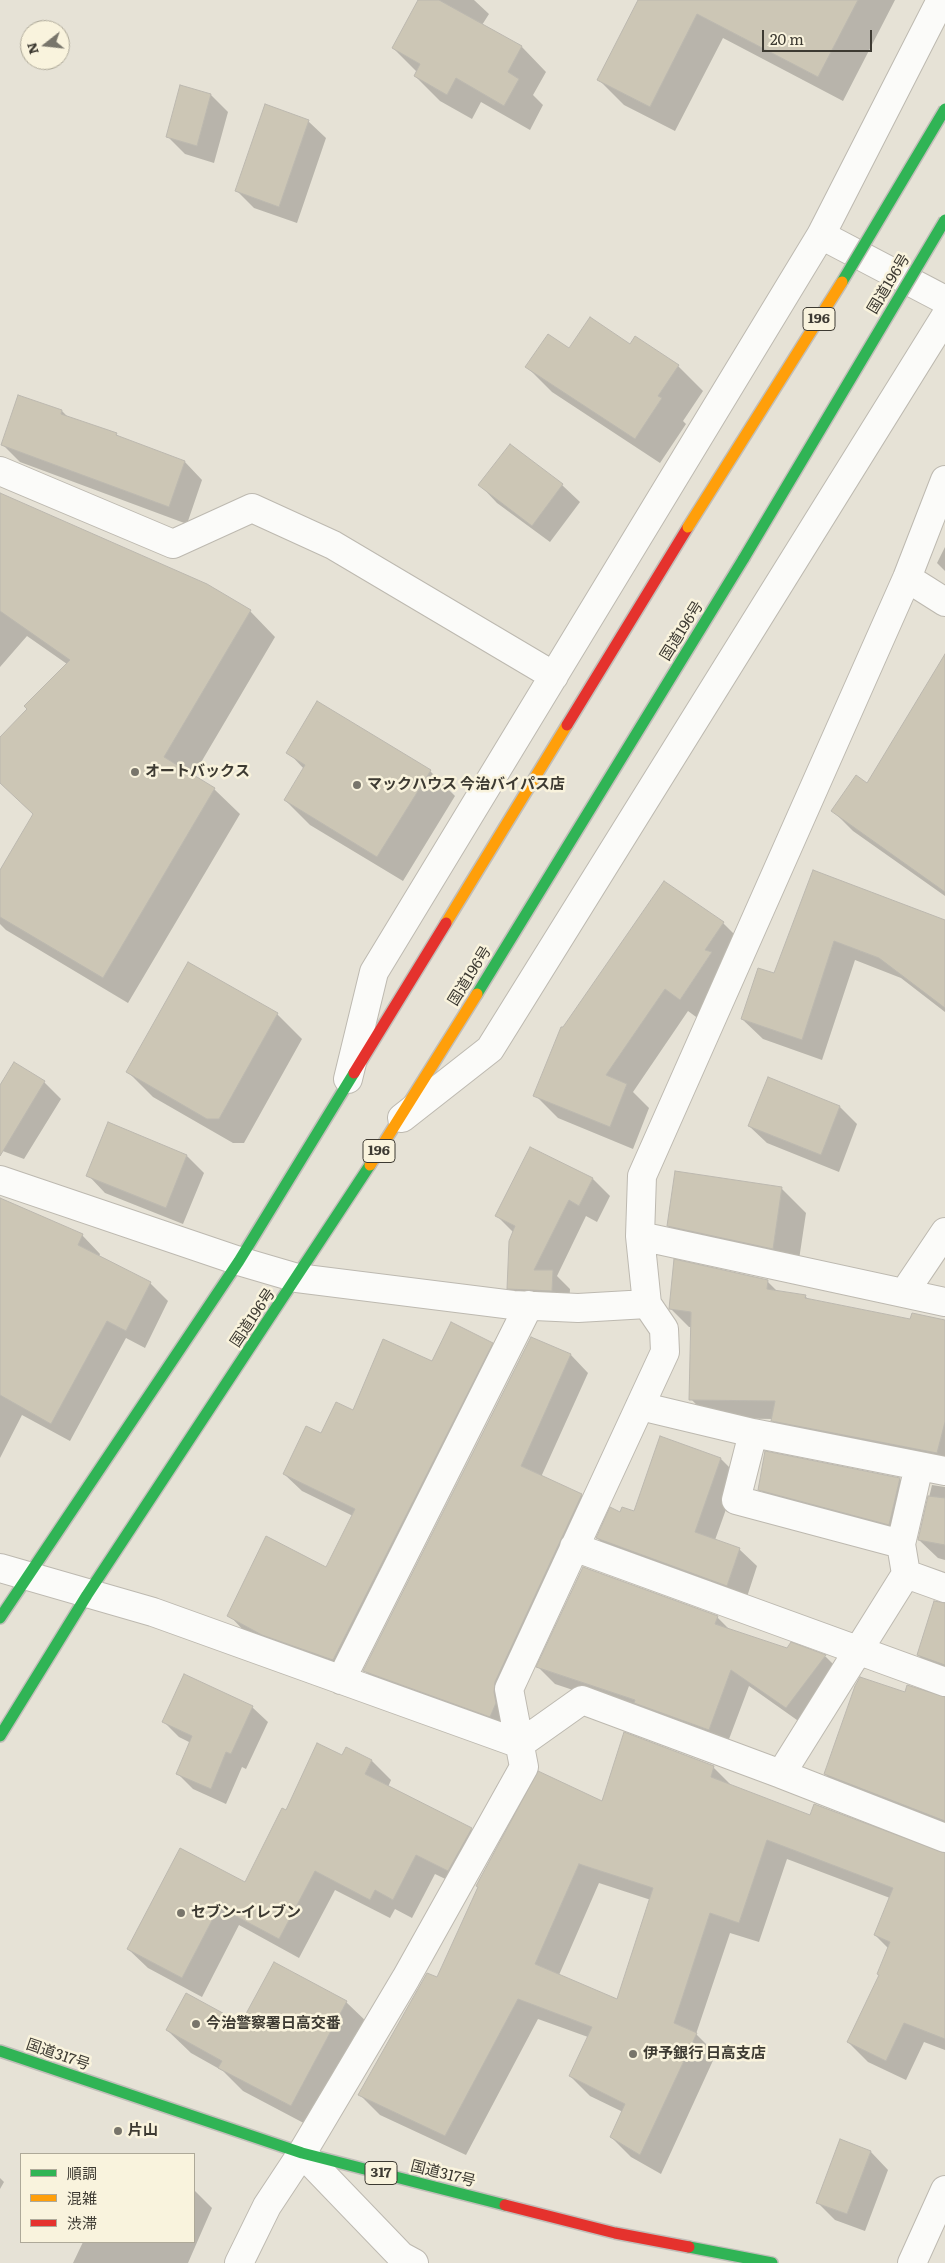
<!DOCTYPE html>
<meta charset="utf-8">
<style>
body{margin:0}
#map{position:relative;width:945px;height:2263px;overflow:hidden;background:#e6e2d6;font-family:Literata,"Noto Sans JP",serif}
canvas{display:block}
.legend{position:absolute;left:20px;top:2153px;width:175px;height:90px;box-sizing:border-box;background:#f9f3dd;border:1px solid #aea999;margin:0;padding:6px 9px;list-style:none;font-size:15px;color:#3d3a32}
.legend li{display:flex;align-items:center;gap:10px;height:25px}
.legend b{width:25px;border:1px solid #aea999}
.north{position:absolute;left:20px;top:20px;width:50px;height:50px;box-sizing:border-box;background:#f9f3dd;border:1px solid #aea999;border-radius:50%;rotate:254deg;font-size:14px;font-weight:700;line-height:20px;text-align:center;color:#3d3a32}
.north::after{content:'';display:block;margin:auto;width:18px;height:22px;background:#78756b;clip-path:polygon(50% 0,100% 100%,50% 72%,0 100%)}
.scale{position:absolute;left:762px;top:30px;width:110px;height:22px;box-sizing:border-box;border:2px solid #3d3a32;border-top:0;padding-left:6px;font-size:15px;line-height:18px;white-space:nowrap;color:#3d3a32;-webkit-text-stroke:4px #f9f3dd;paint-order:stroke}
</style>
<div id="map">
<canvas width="945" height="2263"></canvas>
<ul class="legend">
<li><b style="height:6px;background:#30b455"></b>順調</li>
<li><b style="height:6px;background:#ff9f0a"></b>混雑</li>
<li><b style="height:6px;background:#e5322d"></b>渋滞</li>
</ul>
<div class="north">N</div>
<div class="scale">20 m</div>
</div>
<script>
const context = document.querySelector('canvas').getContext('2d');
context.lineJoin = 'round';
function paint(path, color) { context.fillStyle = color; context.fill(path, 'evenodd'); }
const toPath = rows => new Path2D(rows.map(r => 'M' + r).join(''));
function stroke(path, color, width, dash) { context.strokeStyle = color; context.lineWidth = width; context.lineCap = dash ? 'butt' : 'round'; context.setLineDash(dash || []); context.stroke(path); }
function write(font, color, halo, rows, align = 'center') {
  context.font = font + ' Literata,"Noto Sans JP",serif'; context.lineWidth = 5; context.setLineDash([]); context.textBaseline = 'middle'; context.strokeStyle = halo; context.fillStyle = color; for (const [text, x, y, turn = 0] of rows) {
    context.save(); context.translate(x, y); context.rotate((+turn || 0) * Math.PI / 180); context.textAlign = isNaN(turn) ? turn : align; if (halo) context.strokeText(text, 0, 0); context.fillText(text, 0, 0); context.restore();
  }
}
paint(toPath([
 [420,0,474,0,489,14,482,25,522,47,546,72,533,95,543,105,530,130,481,102,472,119,440,101,415,76,417,72,393,48],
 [639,0,895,0,843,101,723,38,675,131,624,105,599,80],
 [211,95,228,112,214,163,185,154,168,137],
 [308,121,326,138,297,223,254,208,237,191],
 [630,346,678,366,703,391,683,421,686,424,660,463,552,392,527,367,569,350],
 [62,411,69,418,116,434,120,438,185,462,202,480,187,524,20,462,3,445],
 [480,485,562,485,580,502,550,542,497,503],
 [0,494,207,585,250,611,275,637,193,776,214,789,240,814,128,1003,6,930,0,924,0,872,34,815,0,782,0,739,67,664,27,636,0,667],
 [945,547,945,571,937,563],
 [945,656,945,896,853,831,833,811,868,785],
 [288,752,430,771,455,796,403,881,310,825,285,800,304,769],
 [814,872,945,922,945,1012,901,978,855,960,822,1060,763,1039,742,1019,775,975],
 [723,923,746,946,703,1022,688,1011,633,1092,649,1108,633,1149,558,1118,535,1095],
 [277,1014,302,1039,244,1143,233,1143,153,1097,128,1072],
 [44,1082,61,1099,24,1159,0,1150,0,1088],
 [840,1107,857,1124,839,1172,767,1143,749,1126],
 [531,1149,593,1179,610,1196,597,1222,586,1216,557,1276,570,1289,569,1308,526,1305,508,1288,514,1233,497,1216],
 [187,1156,204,1173,183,1224,105,1193,88,1175],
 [781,1188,806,1213,797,1273,693,1250,668,1225],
 [0,1201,82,1235,100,1254,99,1257,150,1283,168,1301,145,1348,126,1338,70,1441,22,1415,0,1458],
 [767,1281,778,1292,805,1296,809,1300,911,1321,945,1322,945,1469,791,1439,773,1419,709,1418,691,1399,692,1327,689,1327,670,1308],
 [531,1338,571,1355,588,1373,541,1477,581,1495,599,1513,512,1700,507,1733,382,1688,365,1671],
 [492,1344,509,1361,351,1677,246,1633,229,1615,326,1569,353,1516,302,1491,284,1474,321,1435,354,1411,432,1362],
 [660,1438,721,1459,738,1476,715,1540,739,1549,757,1566,745,1603,615,1555,597,1538,621,1513,634,1513],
 [900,1479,917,1497,907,1541,777,1507,760,1489],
 [932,1485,945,1487,945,1560,938,1558,919,1540],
 [717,1617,731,1631,788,1649,791,1644,826,1657,843,1674,804,1725,749,1686,726,1747,648,1715,555,1684,538,1667],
 [945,1624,945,1678,938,1675,918,1655],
 [905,1693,945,1698,945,1833,846,1794,825,1774],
 [252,1707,268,1722,246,1769,242,1767,226,1804,193,1789,177,1773,191,1743,179,1737,164,1722],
 [343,1757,372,1761,391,1780,388,1787,471,1829,491,1849,468,1890,435,1874,412,1918,395,1909,390,1918,335,1890,299,1958,239,1925,202,1997,148,1968,128,1949,245,1884,287,1812],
 [713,1767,733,1787,811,1817,945,1854,945,2050,924,2042,906,2080,868,2062,848,2042,880,1976,878,1974,888,1948,875,1935,890,1898,787,1859,759,1942,730,1933,696,2034,716,2054,661,2174,631,2157,611,2137,623,2112,590,2096,570,2076,588,2037,538,2019,466,2155,380,2115,360,2095,438,1979,603,1803],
 [599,1883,651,1900,617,2000,559,1975],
 [346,2002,370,2025,315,2129,243,2091,223,2071,191,2053,167,2030,242,2025],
 [840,2141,871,2152,888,2170,865,2231,835,2220,817,2202],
 [0,2178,4,2182,0,2189],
 [194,2190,212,2208,188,2263,73,2263,83,2242,194,2242]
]), '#0003');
const building = toPath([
 [418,0,439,0,522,46,508,72,519,79,504,106,456,78,447,95,414,76,420,64,392,48,418,0],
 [638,0,858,0,818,77,697,14,650,107,597,80,638,0],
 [180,85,211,94,197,146,166,137,180,85],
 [265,104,309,120,279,207,235,191,265,104],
 [590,317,630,344,635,336,679,365,658,396,662,398,635,439,525,367,548,334,569,348,590,317],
 [18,395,62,410,61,414,117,433,116,435,185,461,169,507,1,445,18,395],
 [510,444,563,484,532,526,478,485,510,444],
 [0,493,207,584,251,610,164,757,215,788,103,978,0,917,0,870,33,814,0,783,0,737,27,709,24,706,70,660,0,611,0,493],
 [945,654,945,892,831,811,856,775,867,783,945,654],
 [317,701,431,770,377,857,284,800,305,765,286,753,317,701],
 [813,870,945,920,945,1008,879,958,834,941,802,1040,741,1019,758,968,774,973,813,870],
 [664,881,724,922,705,950,712,952,680,1000,665,989,606,1075,627,1084,610,1127,533,1096,561,1027,563,1027,664,881],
 [188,962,278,1013,219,1119,207,1119,126,1072,188,962],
 [14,1062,45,1081,0,1156,0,1085,14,1062],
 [768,1077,840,1106,821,1155,748,1126,768,1077],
 [108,1122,187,1155,166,1208,86,1176,108,1122],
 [530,1147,593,1178,579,1206,569,1200,534,1270,553,1270,552,1291,507,1289,509,1241,515,1226,495,1216,530,1147],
 [675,1171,782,1187,773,1249,667,1226,675,1171],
 [0,1198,83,1234,78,1245,151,1282,126,1331,107,1321,51,1424,0,1395,0,1198],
 [674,1259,768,1280,767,1289,806,1295,805,1298,910,1319,912,1313,945,1320,945,1422,937,1453,771,1421,775,1401,689,1400,691,1312,669,1309,674,1259],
 [451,1322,493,1343,333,1660,262,1635,227,1616,266,1536,326,1567,355,1509,283,1474,306,1426,321,1433,336,1402,353,1410,383,1339,432,1361,451,1322],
 [531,1337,571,1354,521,1466,582,1494,495,1682,494,1692,496,1703,490,1717,363,1671,531,1337],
 [660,1436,721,1458,695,1532,740,1548,727,1586,596,1538,610,1507,620,1512,622,1507,634,1511,660,1436],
 [765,1451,900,1478,889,1525,758,1490,765,1451],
 [928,1496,945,1498,945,1545,918,1540,928,1496],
 [583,1567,718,1616,715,1624,787,1648,791,1642,826,1655,786,1708,731,1670,709,1730,634,1703,635,1700,536,1667,583,1567],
 [934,1601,945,1603,945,1665,917,1655,934,1601],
 [184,1674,253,1706,231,1754,226,1752,211,1789,176,1774,192,1736,162,1722,184,1674],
 [860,1677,905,1692,907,1685,945,1697,945,1821,824,1774,855,1686,860,1677],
 [624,1732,714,1766,711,1777,810,1815,814,1804,945,1853,945,2039,904,2023,886,2061,847,2042,879,1975,877,1974,890,1942,874,1935,893,1888,767,1840,739,1923,710,1913,674,2023,697,2033,640,2155,610,2137,625,2104,569,2076,592,2027,518,1999,445,2136,358,2095,427,1973,437,1977,478,1887,476,1886,538,1771,602,1801,624,1732],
 [579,1864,653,1888,617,1999,535,1964,579,1864],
 [317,1743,342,1755,346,1747,372,1760,365,1774,472,1828,448,1871,416,1855,393,1900,375,1890,370,1900,315,1871,279,1939,219,1907,182,1978,127,1949,180,1848,245,1882,282,1808,286,1810,317,1743],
 [274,1962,347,2001,291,2106,218,2068,222,2061,166,2030,186,1993,241,2023,274,1962],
 [840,2139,871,2151,847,2214,816,2203,840,2139]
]);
paint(building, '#ccc6b5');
stroke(building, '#bcb8af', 1);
const street = toPath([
 [821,235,945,300],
 [0,471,173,544,252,508,333,545,554,676],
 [907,578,945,602],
 [348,1079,374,972,821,235,941,0],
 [402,1118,490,1049,945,317],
 [0,1180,239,1261,297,1278,513,1305,578,1308,647,1304],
 [640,1236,945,1302],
 [904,1293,945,1232],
 [640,1406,753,1433,736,1500,901,1544,906,1574,945,1588],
 [753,1433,945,1471],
 [901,1544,919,1466],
 [574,1547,945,1682],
 [0,1568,153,1612,520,1744,582,1700,781,1774,906,1574],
 [341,1680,529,1305],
 [781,1774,945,1838],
 [302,2153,401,2256,414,2263],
 [239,2263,267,2206,302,2153,406,1978,524,1767,509,1689,665,1352,664,1329,647,1304,640,1236,642,1176,907,578,945,480],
 [912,2263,945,2190]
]);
const fast = toPath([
 [477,994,744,558],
 [0,1618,239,1261,354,1073],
 [0,1736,87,1595,370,1165],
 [0,2051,302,2153,505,2205],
 [689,2247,772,2263]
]);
const slow = toPath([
 [446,923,567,725],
 [370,1165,477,994]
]);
const jam = toPath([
 [567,725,688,527],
 [354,1073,446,923],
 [505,2205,615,2233,689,2247]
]);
stroke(street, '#bdb9b0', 30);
stroke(fast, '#c1beb9', 14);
stroke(slow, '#c1beb9', 14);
stroke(jam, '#c1beb9', 14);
stroke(street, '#fbfbf9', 28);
stroke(fast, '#30b455', 11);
stroke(slow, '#ff9f0a', 11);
stroke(jam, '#e5322d', 11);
const fastBridge = toPath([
 [842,282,945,109],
 [744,558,945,220]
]);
const slowBridge = toPath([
 [688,527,842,282]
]);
stroke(fastBridge, '#c1beb9', 14, []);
stroke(slowBridge, '#c1beb9', 14, []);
stroke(fastBridge, '#30b455', 11);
stroke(slowBridge, '#ff9f0a', 11);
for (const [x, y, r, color] of [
 [135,772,5,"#78756b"],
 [357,785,5,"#78756b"],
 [181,1913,5,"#78756b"],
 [196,2024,5,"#78756b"],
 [633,2054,5,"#78756b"],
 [118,2131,5,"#78756b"]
]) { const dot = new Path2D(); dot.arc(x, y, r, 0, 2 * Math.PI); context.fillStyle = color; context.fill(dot); stroke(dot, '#f9f3dd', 2); }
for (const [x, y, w] of [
 [819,319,32],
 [379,1151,32],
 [381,2173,32]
]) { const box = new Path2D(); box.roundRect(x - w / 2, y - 11.5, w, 23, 4); context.fillStyle = '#f9f3dd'; context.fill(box); stroke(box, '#3d3a32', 1); }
write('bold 14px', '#3d3a32', null, [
 ["196",819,319],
 ["196",379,1151],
 ["317",381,2173]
]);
write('15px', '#3d3a32', '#f9f3dd', [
 ["国道196号",889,284,-59],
 ["国道196号",682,631,-58],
 ["国道196号",470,976,-58],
 ["国道196号",253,1318,-56],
 ["国道317号",58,2055,19],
 ["国道317号",443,2174,14]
]);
write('bold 15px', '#3d3a32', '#f9f3dd', [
 ["オートバックス",145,772],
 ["マックハウス 今治バイパス店",367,785],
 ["セブン-イレブン",191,1913],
 ["今治警察署日高交番",206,2024],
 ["伊予銀行 日高支店",643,2054],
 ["片山",128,2131]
], 'left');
</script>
